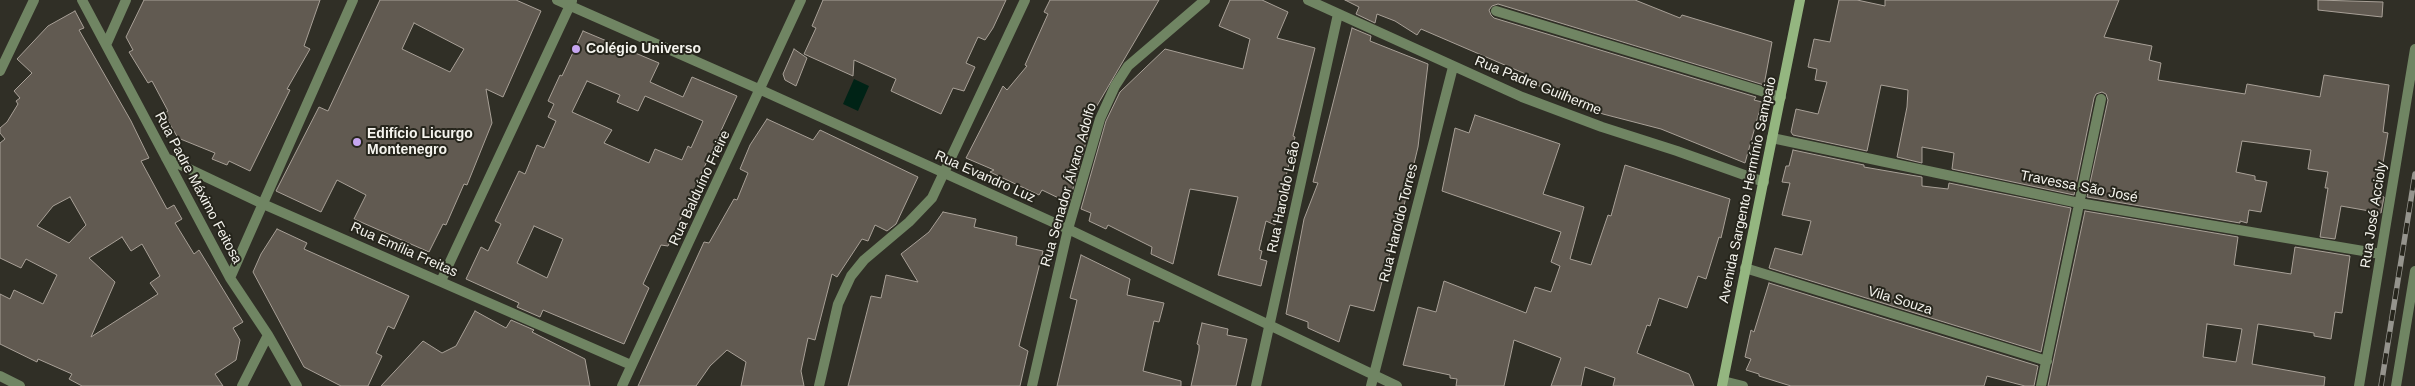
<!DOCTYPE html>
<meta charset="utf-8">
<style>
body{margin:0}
canvas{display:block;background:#302f26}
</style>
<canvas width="2415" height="386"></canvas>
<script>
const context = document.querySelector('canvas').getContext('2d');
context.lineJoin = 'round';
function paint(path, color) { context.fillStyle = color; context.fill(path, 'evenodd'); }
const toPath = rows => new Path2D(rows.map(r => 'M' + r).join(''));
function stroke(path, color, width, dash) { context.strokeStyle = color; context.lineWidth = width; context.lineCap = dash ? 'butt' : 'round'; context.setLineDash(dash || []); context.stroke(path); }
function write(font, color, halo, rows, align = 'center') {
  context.font = font + ' Helvetica,sans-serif'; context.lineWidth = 4; context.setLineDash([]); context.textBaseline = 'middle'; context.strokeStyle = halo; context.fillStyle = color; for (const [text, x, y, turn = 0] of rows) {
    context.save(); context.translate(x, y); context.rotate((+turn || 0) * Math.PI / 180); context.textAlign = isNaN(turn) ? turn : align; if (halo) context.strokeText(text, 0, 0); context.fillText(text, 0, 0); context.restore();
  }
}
paint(toPath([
 [854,79,869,86,858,111,843,104]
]), '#002316');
const building = toPath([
 [144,0,320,0,304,46,310,49,287,89,290,90,250,171,229,161,227,165,212,159,215,153,178,138,164,114,168,111,152,81,148,83,129,52,133,50,126,37,144,0],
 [380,0,516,0,541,11,503,97,486,89,492,123,467,185,464,184,446,225,443,224,429,252,354,219,366,195,337,180,321,212,276,191,319,107,328,111,380,0],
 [414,23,464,49,450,72,402,49,414,23],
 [823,0,1006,0,993,28,985,40,978,37,966,63,975,67,964,91,953,88,941,114,891,91,896,79,854,60,853,76,804,54,816,28,812,26,823,0],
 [1050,0,1159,0,1088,121,1093,117,1069,203,1042,190,1039,195,990,172,994,170,966,158,1003,86,1007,90,1027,66,1025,65,1048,14,1044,12,1050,0],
 [1230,0,1262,0,1288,12,1277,38,1315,48,1293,136,1295,137,1275,225,1266,221,1259,250,1262,251,1260,259,1267,261,1261,286,1218,275,1238,197,1190,189,1173,264,1151,254,1152,247,1108,225,1106,229,1089,221,1091,213,1081,209,1106,121,1120,92,1165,49,1243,69,1250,39,1219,26,1230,0],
 [1345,0,1635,0,1680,18,1682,15,1772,42,1764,85,1498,4,1492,6,1489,10,1491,15,1494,18,1756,97,1754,100,1762,102,1745,163,1661,129,1603,114,1581,105,1582,102,1526,81,1528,75,1421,29,1417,35,1395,21,1377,14,1375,23,1356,14,1359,7,1345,0],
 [1839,0,1857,0,1885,6,1885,0,2119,0,2104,37,2152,46,2149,60,2161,63,2158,80,2245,94,2247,84,2320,97,2324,75,2389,85,2383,132,2388,133,2380,181,2383,182,2381,196,2384,197,2381,213,2341,206,2335,239,2320,237,2328,188,2325,188,2328,172,2308,169,2311,150,2242,141,2236,172,2255,176,2255,180,2267,182,2261,212,2249,210,2247,223,2240,221,2240,223,2087,197,2108,100,2106,94,2102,92,2096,94,2094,98,2074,195,1952,169,1954,153,1922,147,1922,163,1897,157,1907,107,1908,90,1881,85,1867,151,1793,135,1791,132,1796,109,1818,114,1827,82,1815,80,1817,69,1808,67,1814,39,1830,42,1839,0],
 [2318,0,2383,2,2382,17,2318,10,2318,0],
 [75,11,84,28,79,30,131,121,149,158,141,161,167,209,174,205,182,219,175,223,194,254,199,250,243,322,233,328,240,340,236,360,215,374,223,386,82,386,69,379,72,374,38,359,37,362,0,344,0,294,10,299,14,290,43,304,57,275,26,259,21,268,0,258,0,143,5,139,0,133,0,128,7,122,18,104,16,101,20,98,14,91,32,73,17,59,48,26,75,11],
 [70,197,86,225,69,243,37,226,53,206,70,197],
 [122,237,131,251,142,244,160,276,150,283,158,294,91,337,115,282,89,258,122,237],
 [1352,28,1371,36,1370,41,1428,64,1418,147,1396,239,1394,238,1374,311,1350,305,1339,342,1308,328,1308,322,1286,314,1304,219,1318,183,1313,182,1352,28],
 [583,31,659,63,650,82,683,97,692,77,737,96,668,246,661,245,643,284,649,288,624,344,543,310,540,317,517,307,519,303,466,279,481,247,488,251,501,224,495,221,519,171,525,174,537,145,544,148,556,121,548,117,554,104,548,101,560,75,562,76,583,31],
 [587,81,620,95,617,102,638,111,645,96,703,121,691,148,688,146,682,160,655,149,649,163,604,143,612,130,572,112,587,81],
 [534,226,563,239,547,278,517,263,534,226],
 [794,49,807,58,796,86,785,80,783,74,794,49],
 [1475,115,1560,144,1543,194,1584,207,1570,259,1591,265,1608,215,1611,216,1625,165,1730,199,1721,238,1719,237,1706,279,1698,276,1687,308,1659,298,1650,326,1647,325,1637,353,1689,374,1694,386,1613,386,1615,378,1585,367,1581,386,1551,386,1561,358,1514,340,1504,386,1456,386,1457,379,1450,378,1450,375,1403,365,1418,307,1436,312,1444,281,1526,313,1535,287,1551,292,1560,266,1551,262,1561,232,1442,191,1455,128,1469,133,1475,115],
 [767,119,813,140,820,130,918,177,896,224,887,231,875,225,868,241,862,239,837,277,832,274,815,340,808,338,801,371,804,386,741,386,746,362,727,350,710,366,696,386,638,386,704,242,709,243,734,199,737,200,748,173,740,169,750,145,767,119],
 [1793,150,1864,165,1864,167,1922,177,1922,186,1948,189,1949,183,2071,208,2041,352,1769,268,1775,248,1802,255,1811,221,1782,215,1790,183,1782,182,1786,166,1789,166,1793,150],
 [2085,211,2238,237,2234,265,2291,274,2295,247,2350,256,2342,313,2335,312,2331,339,2314,336,2314,333,2258,324,2252,364,2325,377,2324,386,2048,386,2085,211],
 [2207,324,2242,329,2236,362,2203,357,2207,324],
 [943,212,976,219,974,227,1017,237,1016,245,1043,251,1019,346,1028,351,1020,386,848,386,871,296,881,298,886,275,918,282,901,254,929,232,943,212],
 [277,229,307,243,304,249,409,296,394,329,388,326,376,353,382,356,368,386,341,386,304,367,253,272,261,254,277,229],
 [1081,255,1130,279,1127,295,1164,303,1159,322,1154,321,1143,371,1181,381,1181,386,1057,386,1077,300,1070,298,1081,255],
 [1769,283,2038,366,2034,386,2025,386,1987,376,1984,386,1791,386,1759,376,1759,374,1746,370,1751,359,1745,357,1751,330,1754,332,1769,283],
 [475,311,506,328,511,320,534,330,532,332,585,359,590,386,381,386,423,341,442,353,456,346,475,311],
 [1202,323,1228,329,1227,335,1247,339,1236,386,1191,386,1199,350,1199,345,1197,344,1202,323]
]);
paint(building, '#615a51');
stroke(building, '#a8a097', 1);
stroke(toPath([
 [82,0,230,278,268,335,297,386],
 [557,0,761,90,1068,229,1397,386],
 [1308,0,1522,97,1602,127,1677,151,1764,182],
 [1496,11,1781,97],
 [106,45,126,0],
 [0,71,34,0],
 [1772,138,2079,203,2381,254],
 [166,158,263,204,631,365],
 [1745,268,2047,361],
 [230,278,353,0],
 [441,281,572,1],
 [0,376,20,386],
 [1723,381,1743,386],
 [242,386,268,335],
 [622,386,801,0],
 [819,386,838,304,851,276,864,260,909,222,932,198,1025,0],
 [1032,386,1068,229,1100,119,1115,86,1128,66,1205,0],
 [1256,386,1338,14],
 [1371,386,1453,67],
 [2041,386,2101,99],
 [2359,386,2415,49],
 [2396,386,2415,271]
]), '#708563', 10);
stroke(toPath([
 [1722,386,1800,0]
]), '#94b680', 10);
const rail = toPath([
 [2381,386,2415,174]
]);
stroke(rail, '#95948d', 5.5);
stroke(rail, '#26251c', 4, [11]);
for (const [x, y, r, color] of [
 [576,49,5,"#c6a6f0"],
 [357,142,5,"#c6a6f0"]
]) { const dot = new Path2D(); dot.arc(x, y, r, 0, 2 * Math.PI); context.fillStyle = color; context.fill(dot); stroke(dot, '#26251c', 2); }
write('bold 14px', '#f5f4ee', '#26251c', [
 ["Colégio Universo",586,49],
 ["Edifício Licurgo",367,134],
 ["Montenegro",367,150]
], 'left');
write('14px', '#f5f4ee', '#26251c', [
 ["Rua Padre Guilherme",1538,86,22],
 ["Rua Evandro Luz",985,177,24],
 ["Rua Senador Álvaro Adolfo",1069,185,-74],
 ["Travessa São José",2079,187,11],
 ["Rua Padre Máximo Feitosa",198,188,62],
 ["Rua Balduíno Freire",700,188,-65],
 ["Avenida Sargento Hermínio Sampaio",1748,190,-78],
 ["Rua Haroldo Leão",1284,197,-78],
 ["Rua José Accioly",2374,215,-81],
 ["Rua Haroldo Torres",1399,223,-76],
 ["Rua Emília Freitas",404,250,24],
 ["Vila Souza",1900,301,17]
]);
</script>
